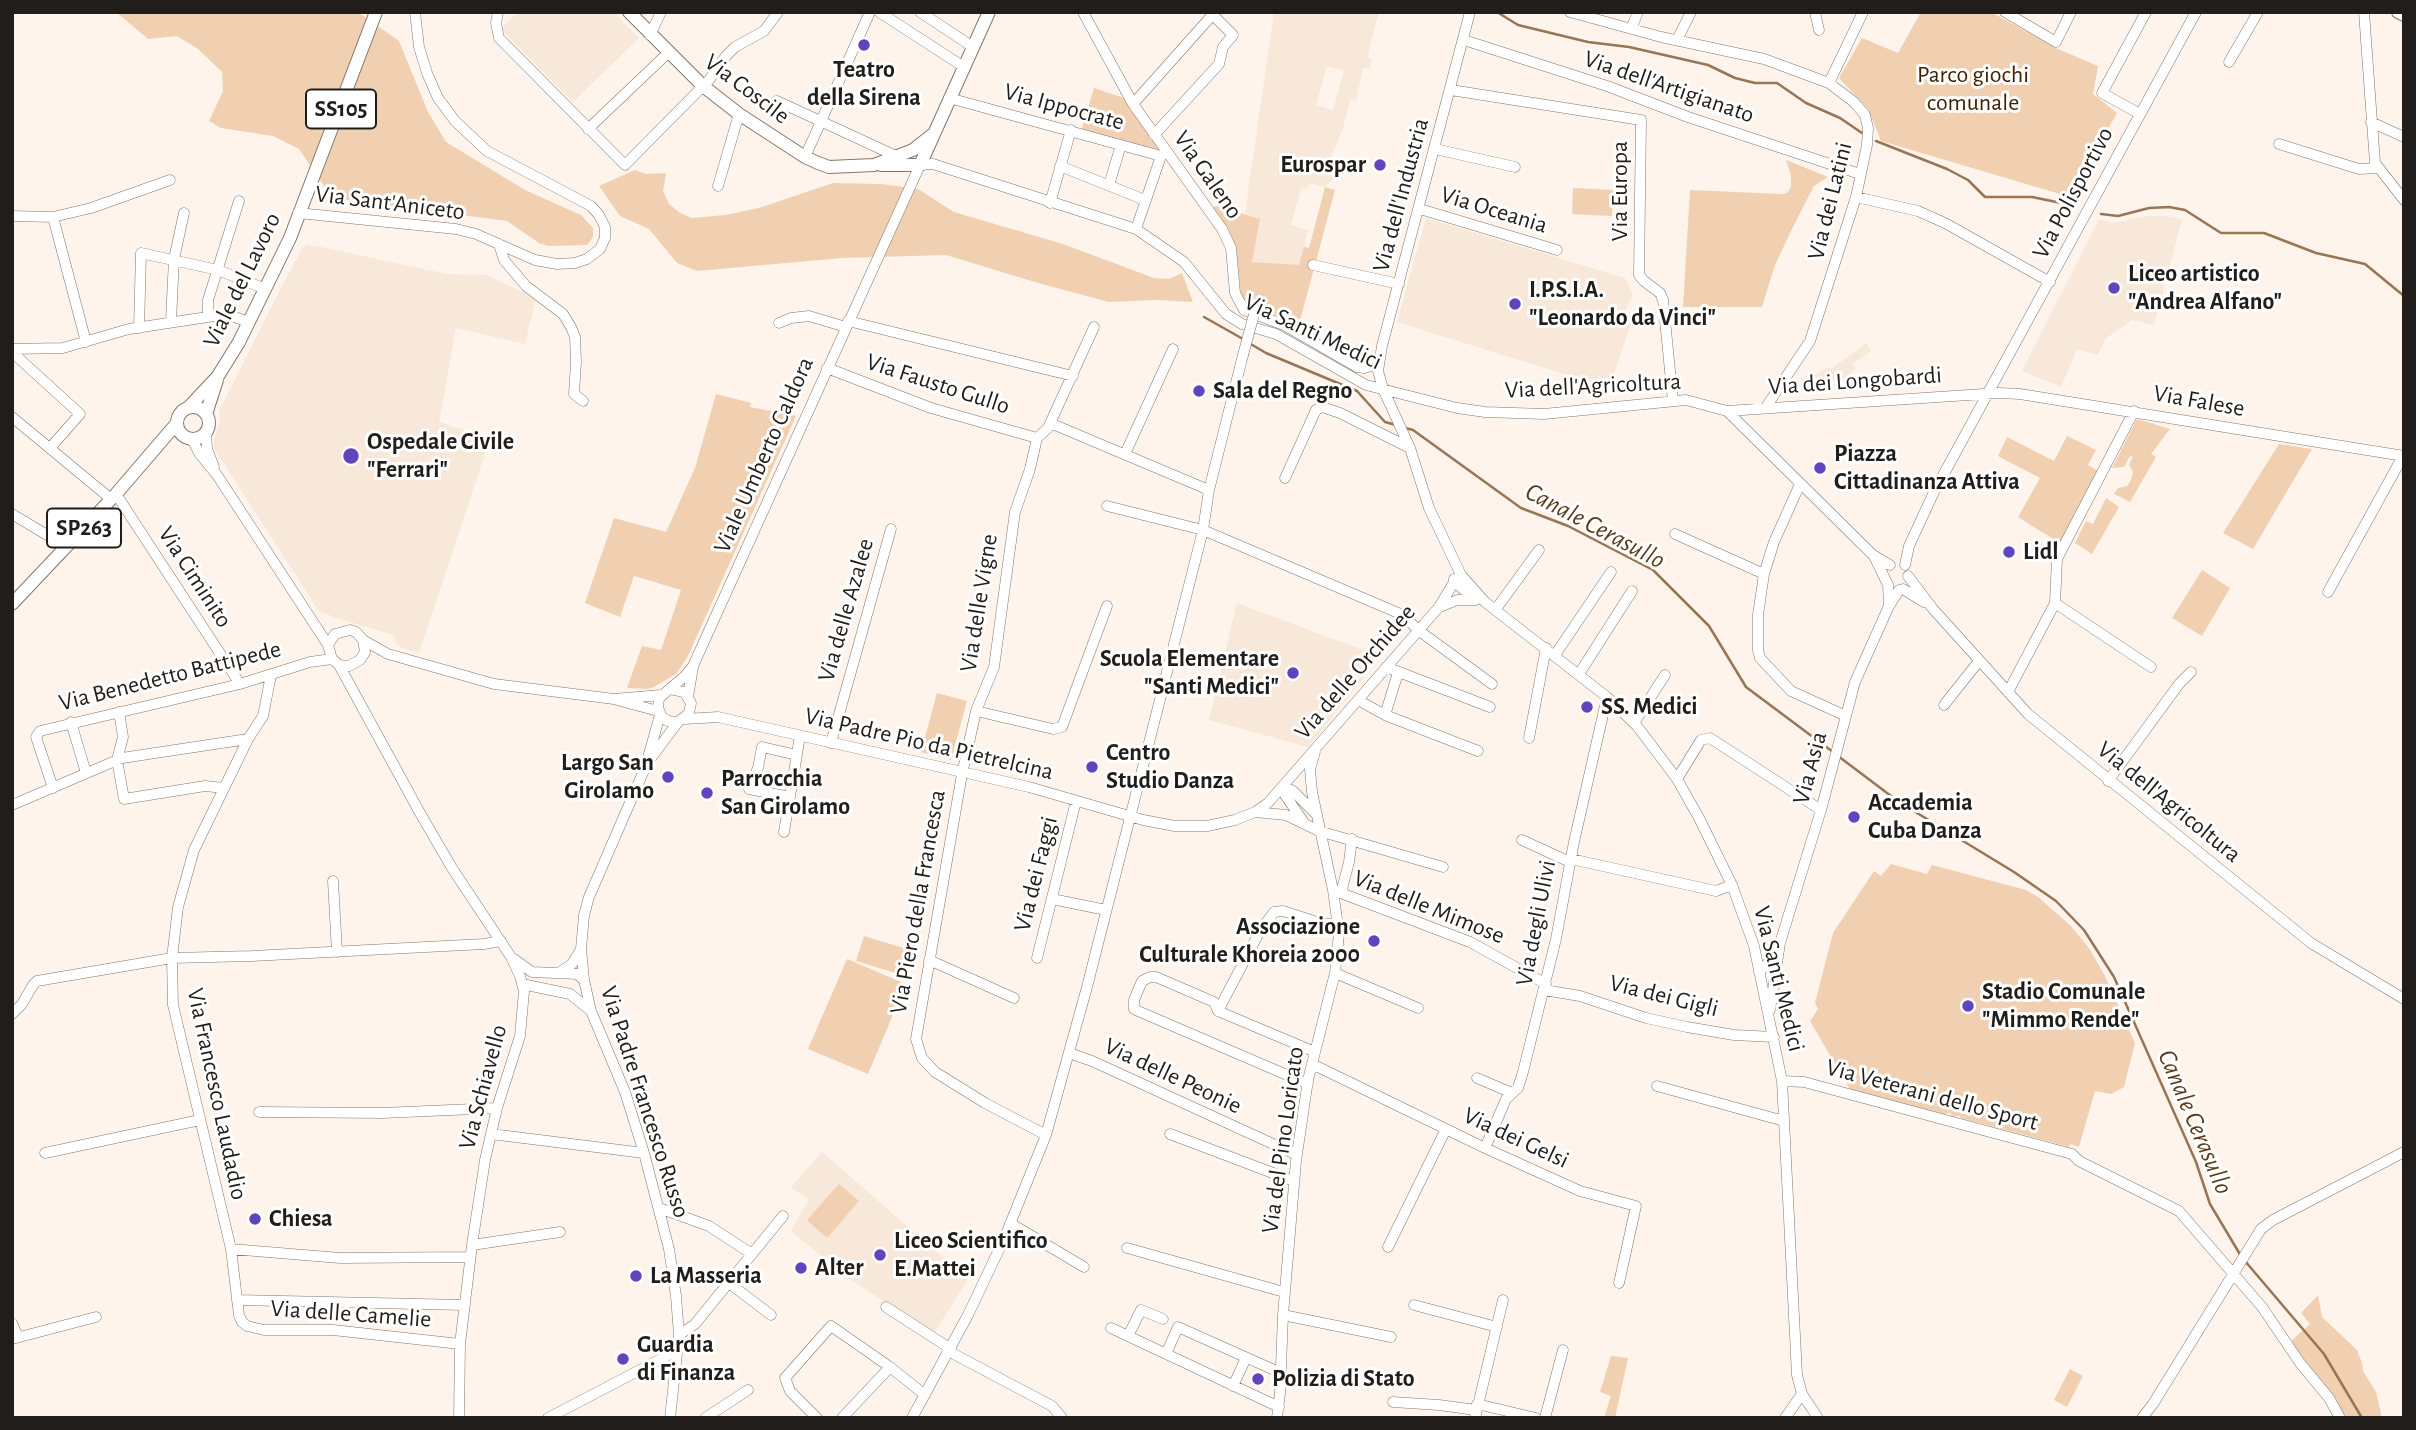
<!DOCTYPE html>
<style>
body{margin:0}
#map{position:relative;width:2416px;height:1430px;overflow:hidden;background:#fef4eb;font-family:"Alegreya Sans",sans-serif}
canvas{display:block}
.frame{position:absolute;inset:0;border:14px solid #211d1a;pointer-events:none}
</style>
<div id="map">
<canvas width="2416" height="1430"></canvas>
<div class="frame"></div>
</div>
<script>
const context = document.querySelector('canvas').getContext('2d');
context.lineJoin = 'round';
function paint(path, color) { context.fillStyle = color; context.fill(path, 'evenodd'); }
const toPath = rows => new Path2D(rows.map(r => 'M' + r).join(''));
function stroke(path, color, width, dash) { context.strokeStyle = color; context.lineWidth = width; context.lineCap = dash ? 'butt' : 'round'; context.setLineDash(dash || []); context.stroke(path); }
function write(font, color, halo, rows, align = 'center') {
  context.font = font + ' "Alegreya Sans",sans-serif'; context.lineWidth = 6; context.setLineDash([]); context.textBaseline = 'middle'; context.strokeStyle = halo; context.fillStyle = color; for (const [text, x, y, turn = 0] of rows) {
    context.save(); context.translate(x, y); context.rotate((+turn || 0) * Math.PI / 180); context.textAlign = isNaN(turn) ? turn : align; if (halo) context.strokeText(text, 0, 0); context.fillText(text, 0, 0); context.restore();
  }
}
paint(toPath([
 [518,12,614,12,639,38,573,102,501,29],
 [1274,12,1379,12,1369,50,1368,56,1372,59,1370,69,1363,68,1356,101,1350,100,1343,128,1331,158,1335,167,1333,179,1325,187,1309,183,1307,189,1301,188,1291,225,1308,230,1301,262,1299,265,1291,266,1251,262,1260,219,1245,213],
 [1327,66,1344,71,1333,110,1316,105],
 [2148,216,2165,216,2182,219,2154,325,2132,320,2105,339,2098,355,2077,349,2061,387,2022,371,2099,219,2112,223],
 [1426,218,1625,278,1633,294,1624,314,1633,318,1609,388,1397,322],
 [307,244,447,274,486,275,536,298,525,344,456,328,439,422,490,438,419,653,402,648,396,643,394,635,336,618,318,610,214,448,214,440,220,421,219,411,282,286,301,251],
 [1866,343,1871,351,1853,364,1856,369,1850,373,1853,378,1840,385,1836,379,1828,384,1826,380,1819,384,1816,381,1807,386,1803,378,1811,373,1813,376,1829,367,1831,369],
 [1237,603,1376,655,1362,680,1308,747,1209,720],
 [822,1152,968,1279,934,1333,849,1279,791,1231,809,1199,791,1187]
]), '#f7e8d9');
paint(toPath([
 [116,12,358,12,399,41,428,112,446,142,525,190,581,215,593,228,593,237,587,245,548,246,539,243,507,221,332,198,299,149,273,136,221,128,209,121,223,91,222,72,198,49,177,36,148,39],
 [1921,12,1991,12,2058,49,2098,66,2093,94,2117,113,2070,197,1881,141,1868,109,1839,78,1862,38,1898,53],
 [1094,88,1127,99,1158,146,1157,150,1081,131],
 [1786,160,1828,177,1814,186,1794,225,1775,265,1762,307,1683,307,1690,190,1781,194,1787,193,1791,187,1791,175],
 [635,170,646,174,666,173,663,191,669,204,680,213,692,218,725,215,759,208,833,183,881,184,918,189,954,212,1063,244,1154,278,1169,279,1182,273,1193,302,1158,300,1109,302,1038,283,946,255,842,258,697,271,677,263,649,229,620,216,599,186],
 [1325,187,1335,190,1298,328,1296,328,1290,319,1246,307,1241,295,1236,247,1227,227,1213,207,1219,206,1260,219,1252,262,1299,265,1304,247,1309,248],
 [1573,188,1613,190,1612,216,1572,214],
 [716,394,751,403,750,407,796,416,687,658,676,674,654,687,647,689,627,688,642,646,661,650,681,590,634,576,620,617,585,603,614,518,666,532,695,468],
 [2137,419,2170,429,2151,454,2156,457,2130,502,2114,494,2118,488,2127,486,2131,480,2133,472,2129,464,2133,457,2130,456,2124,467,2112,468],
 [2067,436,2096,450,2088,465,2098,471,2061,544,2018,517,2040,478,1998,456,2007,437,2054,461],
 [2279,444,2312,449,2253,549,2223,533],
 [2106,498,2119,507,2092,554,2075,543,2086,521,2093,524],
 [2202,570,2230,588,2202,636,2172,618],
 [937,693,967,701,951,760,921,752],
 [1891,864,1927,874,1932,865,2026,890,2038,897,2070,925,2089,948,2105,976,2135,1043,2124,1087,2111,1094,2095,1091,2079,1147,2070,1144,2069,1147,1961,1118,1960,1116,1952,1116,1950,1113,1944,1114,1851,1091,1810,1021,1818,1009,1815,1003,1833,933,1874,871,1881,876],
 [864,936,910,950,902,975,856,961],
 [847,959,906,984,868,1074,808,1049],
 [839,1184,859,1201,827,1238,807,1220],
 [2318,1295,2322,1317,2357,1350,2362,1363,2363,1371,2376,1392,2382,1418,2344,1418,2330,1394,2290,1342,2310,1324,2301,1313],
 [1611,1356,1628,1358,1615,1418,1604,1418,1611,1396,1600,1392],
 [2070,1369,2083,1376,2067,1407,2054,1400]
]), '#f1d0b2');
stroke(toPath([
 [1497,12,1518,25,1588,42,1629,47,1708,65,1735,78,1755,83,1777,83,1806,103,1840,118,1862,133],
 [1876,141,1947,169,1968,180,1985,197,2032,197,2076,206],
 [2101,214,2118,216,2149,208,2169,207,2185,210,2221,233,2264,233,2316,253,2365,264,2404,296],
 [1204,317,1243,339],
 [1249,343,1266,353,1357,391,1385,422,1396,425],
 [1405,428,1413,430,1521,508,1568,526,1653,570,1709,626,1746,687,1833,752],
 [1838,756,1899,802,2014,872,2056,901,2084,930,2114,977,2196,1162,2210,1204,2241,1256],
 [2245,1261,2324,1354,2362,1418]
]), '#977555', 2.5);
const minor = toPath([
 [498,12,496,23,499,38,625,165,709,80,726,56,735,47,764,31,778,12],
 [879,12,964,67],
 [920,12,973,47],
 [1083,12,1133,104,1222,229,1231,248,1235,293,1244,310,1284,325,1357,367,1364,368,1379,363],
 [1470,12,1382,346,1378,371,1383,389,1410,448,1429,508,1461,575,1485,602,1607,697,1637,726,1677,779,1699,818,1732,885,1754,946,1782,1081,1797,1375,1802,1394,1818,1418],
 [1570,12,1661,37,1764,59,1829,83],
 [1815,12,1819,30],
 [2005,12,2056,42,2071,12],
 [2364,12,2375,163,2404,200],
 [1631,29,1638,12],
 [650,35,661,12],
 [1464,40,1607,86,1688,117,1860,174],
 [1677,40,1691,12],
 [2229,62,2258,12],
 [1451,90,1641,120,1639,275,1644,281,1660,293,1663,300,1673,401],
 [949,98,1161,156,1166,152],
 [777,101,896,156],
 [1133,104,1215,12],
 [2140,114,2102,93,2146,12],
 [2371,122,2404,137],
 [588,129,669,52],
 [1154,135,1219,64,1223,47,1233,35,1213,15],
 [2279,144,2359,169,2379,168],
 [1435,149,1515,167],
 [805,157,870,12],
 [1060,166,1145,200],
 [1109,185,1121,145],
 [718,186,739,114],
 [1856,197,1918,211,1945,223,2050,282],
 [1050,203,1071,130],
 [1420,209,1557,250],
 [298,213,456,229,476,234,535,260,557,264,575,263,587,259,600,249,605,238,605,227,599,215,591,206,487,151,455,121,438,98,427,73,419,47,415,12],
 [12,216,53,217,91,208,170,180],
 [53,217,86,342],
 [1136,229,1161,156],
 [499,244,504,260,526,286,563,314,571,327,575,337,576,362,574,394,583,401],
 [1313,265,1399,284],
 [208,316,208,300,239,201],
 [171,321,174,259,184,213],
 [848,321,1073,376],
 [779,323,791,318,809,316,846,327],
 [139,328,141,253,218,270,263,288],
 [12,349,63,348,129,329,214,316,232,316,248,322],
 [12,352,80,414,50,448],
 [827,368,931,408,1037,438],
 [1766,407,1810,341,1856,197,1867,145,1868,128,1865,115,1854,102,1829,83,1863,12],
 [1727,411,1999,393,2020,394,2404,456],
 [12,417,111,499],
 [1050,423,1209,490],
 [206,432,207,449,214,467],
 [1037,438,1030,469,1015,512,994,667,976,711,962,774,916,1039,922,1058,935,1072,985,1103,1046,1135],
 [1037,438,1048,428,1094,327],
 [192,439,199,453,217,475,328,645,332,659,339,665,349,666,360,660,365,652,363,640,356,632,350,630,335,634,328,645],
 [1125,454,1173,349],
 [1285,478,1316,410,1322,407,1340,413,1410,448],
 [1800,484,1774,542,1764,574,1758,615,1758,650,1760,658,1791,691,1846,716],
 [116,494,240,684],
 [1107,506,1203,530,1403,615,1418,630,1492,684],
 [12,514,67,547],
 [1675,534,1764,574],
 [1874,556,1888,585,1889,604],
 [1905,565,1909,546,1934,492,2196,12],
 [1908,576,1933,609,2028,714,2311,943,2404,999],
 [1454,579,1454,582,1476,600],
 [1903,589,1924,602],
 [2328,592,2403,456],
 [2055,603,2151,667],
 [1440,607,1457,600,1476,600],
 [1496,609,1539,550],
 [363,640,388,654,494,684,614,699,661,695],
 [1555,655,1611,572],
 [339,665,420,813,452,868,511,957,520,976,524,991,520,1036,497,1108,485,1160,472,1245,460,1344,459,1418],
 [1386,667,1490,707],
 [1579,674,1632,591],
 [271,675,263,716,248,739,194,850,178,907,172,958,173,1005,231,1249,239,1315,242,1322,247,1326,264,1330,333,1330,460,1344],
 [670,689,684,692,691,703,689,713,678,722,668,721,662,717,658,708,659,698,685,676,693,666,920,165,933,164,1136,229,1184,262,1226,314,1242,324,1276,334,1366,385,1457,408,1485,412,1544,414,1686,400,1727,411,1873,555,1890,565],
 [2008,692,2055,603,2057,559,2134,411],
 [688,697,693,667],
 [617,700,658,711],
 [1358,700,1385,715,1478,751],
 [1944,705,1979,661],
 [976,711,1053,729,1062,727,1107,606],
 [119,712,123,737,117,760,124,799,205,786,224,788],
 [660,715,645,768,589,897,584,915,581,949,584,980,591,1011,625,1092,644,1153,669,1249,676,1296,679,1335,670,1418],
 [1385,715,1398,673],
 [685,719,718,717,1029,787,1143,820,1175,826,1207,826,1235,820,1255,812,1268,803,1439,607,1454,582],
 [71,722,86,773],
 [1634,723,1665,675],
 [1529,738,1546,648],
 [831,743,891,529],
 [651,758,678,722],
 [1677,779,1701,740,1710,738,1821,810],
 [2108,781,2179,684,2191,672],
 [1283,786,1293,791,1315,813],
 [1283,786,1285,795,1303,821],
 [53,788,36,737,40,731,240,684,310,662,332,659],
 [790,797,749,789,758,768,762,747,797,755],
 [12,805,122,758,248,739],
 [1255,812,1286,815,1319,831,1443,867],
 [784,832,800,736],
 [1522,840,1570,862],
 [1571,859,1716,891,1732,885],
 [333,881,337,952],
 [1333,890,1470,942,1546,984],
 [1341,893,1349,862,1352,839],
 [1052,899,1106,910],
 [1037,958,1076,801],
 [514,959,532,972,577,974,584,980],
 [929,960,1014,998],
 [560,972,572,964,581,949],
 [1759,972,1770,961,1777,949],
 [1335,973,1418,1008],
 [522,984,570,994,591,1011],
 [1544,990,1580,996,1646,1018,1687,1027,1734,1035,1774,1037],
 [1770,1010,1780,943,1821,810,1855,682,1888,608,1899,590],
 [1218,1011,1260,931,1274,912,1283,911,1323,924,1337,923],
 [12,1014,22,1004,33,985,37,981,172,958,252,956,484,944,501,941],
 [1069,1053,1092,1061,1297,1155],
 [1312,1064,1485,1148,1580,1191,1636,1206,1619,1283],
 [1477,1078,1512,1093],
 [1782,1081,1804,1082,2072,1154,2079,1161,2179,1211,2262,1307,2300,1363,2329,1398,2340,1418],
 [1308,1084,1138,1011,1134,1009,1134,1000,1142,981,1150,977,1156,977,1214,1002,1218,1011,1315,1052],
 [1657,1086,1784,1121],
 [259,1112,382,1113,497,1108],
 [491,1134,644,1153],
 [1170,1134,1294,1181],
 [1485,1148,1506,1099,1518,1088,1523,1072,1556,939,1574,842,1607,697],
 [45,1153,200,1120],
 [659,1208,709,1226,752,1254,783,1216],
 [1010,1223,1084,1267],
 [472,1245,560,1232],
 [1388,1247,1446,1129],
 [1127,1248,1284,1292],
 [231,1249,340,1258,470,1257],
 [729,1283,771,1315],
 [237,1300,465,1305],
 [1414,1305,1497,1327],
 [886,1307,951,1349],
 [1283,1315,1391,1337],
 [12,1323,18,1337],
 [1111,1328,1279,1407],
 [679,1335,695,1324,752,1254],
 [1128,1336,1141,1310,1163,1319],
 [12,1339,96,1317],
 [950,1352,1052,1406,1062,1418],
 [1166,1354,1178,1327,1281,1373],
 [1233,1386,1246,1358],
 [1393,1402,1439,1405,1476,1410],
 [1477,1404,1536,1418],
 [548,1418,678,1350],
 [705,1418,748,1390],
 [817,1418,790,1391,785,1378,831,1326,890,1367],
 [842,1418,890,1367,925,1395],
 [912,1418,968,1315,1004,1239,1046,1135,1087,987,1203,530,1209,490,1243,355],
 [1277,1418,1280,1393,1283,1315,1296,1161,1308,1080,1335,973,1339,934,1333,890,1312,792,1310,769,1315,752],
 [1475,1418,1503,1300],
 [1545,1418,1563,1350],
 [1785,1418,1802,1394],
 [2142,1418,2153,1404,2261,1229,2273,1220,2404,1152]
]);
const major = toPath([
 [629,12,703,86,739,114,805,157,818,163,829,167,874,165,913,150,932,135],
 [2398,12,2404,15],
 [881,165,920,165,989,12],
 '177 423a16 16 0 1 1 32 0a16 16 0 1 1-32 0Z',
 [188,408,218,376,239,342,290,238,376,12],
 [206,414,217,380],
 [12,604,116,494,177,423]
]);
stroke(minor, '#80776f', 11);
stroke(major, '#80776f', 14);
stroke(minor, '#fff', 10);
stroke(major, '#fff', 12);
const minorBridge = toPath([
 [1243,355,1256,307]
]);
stroke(minorBridge, '#80776f', 11, []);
stroke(minorBridge, '#fff', 10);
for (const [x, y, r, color] of [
 [864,45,7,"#6044bd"],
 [1380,165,7,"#6044bd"],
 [2114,288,7,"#6044bd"],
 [1515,304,7,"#6044bd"],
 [1199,391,7,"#6044bd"],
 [351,456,9,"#6044bd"],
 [1820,468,7,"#6044bd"],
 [2009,552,7,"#6044bd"],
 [1293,673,7,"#6044bd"],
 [1587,707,7,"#6044bd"],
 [1092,767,7,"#6044bd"],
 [668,777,7,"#6044bd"],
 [707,793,7,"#6044bd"],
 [1854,817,7,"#6044bd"],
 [1374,941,7,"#6044bd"],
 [1968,1006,7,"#6044bd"],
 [255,1219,7,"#6044bd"],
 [880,1255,7,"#6044bd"],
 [801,1268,7,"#6044bd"],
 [636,1276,7,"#6044bd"],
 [623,1359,7,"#6044bd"],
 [1258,1379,7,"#6044bd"]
]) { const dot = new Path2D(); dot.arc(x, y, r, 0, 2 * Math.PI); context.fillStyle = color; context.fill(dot); stroke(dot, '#fff', 2.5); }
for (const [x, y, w] of [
 [341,109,70],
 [84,528,74]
]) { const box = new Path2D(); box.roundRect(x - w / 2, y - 19.5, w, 39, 5); context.fillStyle = '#fff'; context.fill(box); stroke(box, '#211d1a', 2); }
write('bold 23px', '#211d1a', null, [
 ["SS105",341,109],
 ["SP263",84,528]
]);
write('bold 24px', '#211d1a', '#fff', [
 ["Teatro",864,70,"center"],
 ["della Sirena",864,98,"center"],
 ["Eurospar",1366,165,"right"],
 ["Liceo artistico",2128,274],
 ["\"Andrea Alfano\"",2128,302],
 ["I.P.S.I.A.",1529,290],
 ["\"Leonardo da Vinci\"",1529,318],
 ["Sala del Regno",1213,391],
 ["Ospedale Civile",367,442],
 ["\"Ferrari\"",367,470],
 ["Piazza",1834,454],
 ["Cittadinanza Attiva",1834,482],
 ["Lidl",2023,552],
 ["Scuola Elementare",1279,659,"right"],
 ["\"Santi Medici\"",1279,687,"right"],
 ["SS. Medici",1601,707],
 ["Centro",1106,753],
 ["Studio Danza",1106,781],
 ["Largo San",654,763,"right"],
 ["Girolamo",654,791,"right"],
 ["Parrocchia",721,779],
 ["San Girolamo",721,807],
 ["Accademia",1868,803],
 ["Cuba Danza",1868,831],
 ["Associazione",1360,927,"right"],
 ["Culturale Khoreia 2000",1360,955,"right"],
 ["Stadio Comunale",1982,992],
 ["\"Mimmo Rende\"",1982,1020],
 ["Chiesa",269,1219],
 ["Liceo Scientifico",894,1241],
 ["E.Mattei",894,1269],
 ["Alter",815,1268],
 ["La Masseria",650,1276],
 ["Guardia",637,1345],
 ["di Finanza",637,1373],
 ["Polizia di Stato",1272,1379]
], 'left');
write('24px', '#402100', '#fff', [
 ["Parco giochi",1973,75],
 ["comunale",1973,103]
]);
write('24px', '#211d1a', '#fff', [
 ["Via dell'Artigianato",1669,87,19],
 ["Via Coscile",747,89,37],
 ["Via Ippocrate",1064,107,15],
 ["Via Galeno",1208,175,55],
 ["Via Europa",1620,191,-90],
 ["Via Polisportivo",2073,193,-62],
 ["Via dell'Industria",1401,195,-75],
 ["Via dei Latini",1830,201,-76],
 ["Via Sant'Aniceto",390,203,7],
 ["Via Oceania",1494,210,17],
 ["Viale del Lavoro",242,280,-64],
 ["Via Santi Medici",1313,332,25],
 ["Via dei Longobardi",1855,381,-4],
 ["Via Fausto Gullo",938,384,18],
 ["Via dell'Agricoltura",1593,386,-3],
 ["Via Falese",2199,401,10],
 ["Viale Umberto Caldora",764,455,-66],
 ["Via Ciminito",195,577,57],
 ["Via delle Vigne",979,603,-81],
 ["Via delle Azalee",846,610,-74],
 ["Via delle Orchidee",1355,672,-49],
 ["Via Benedetto Battipede",170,676,-14],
 ["Via Padre Pio da Pietrelcina",929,744,13],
 ["Via Asia",1810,768,-75],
 ["Via dell'Agricoltura",2169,802,39],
 ["Via dei Faggi",1036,874,-76],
 ["Via Piero della Francesca",918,902,-80],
 ["Via delle Mimose",1429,907,22],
 ["Via degli Ulivi",1536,923,-79],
 ["Via Santi Medici",1779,979,76],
 ["Via dei Gigli",1664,996,14],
 ["Via delle Peonie",1173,1076,25],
 ["Via Schiavello",483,1087,-75],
 ["Via Francesco Laudadio",217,1094,78],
 ["Via Veterani dello Sport",1932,1095,15],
 ["Via Padre Francesco Russo",645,1102,72],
 ["Via dei Gelsi",1516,1138,25],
 ["Via del Pino Loricato",1283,1140,-82],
 ["Via delle Camelie",351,1314,4]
]);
write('italic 26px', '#5c3b18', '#fff', [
 ["Canale Cerasullo",1595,526,28],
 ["Canale Cerasullo",2195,1122,67]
]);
</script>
